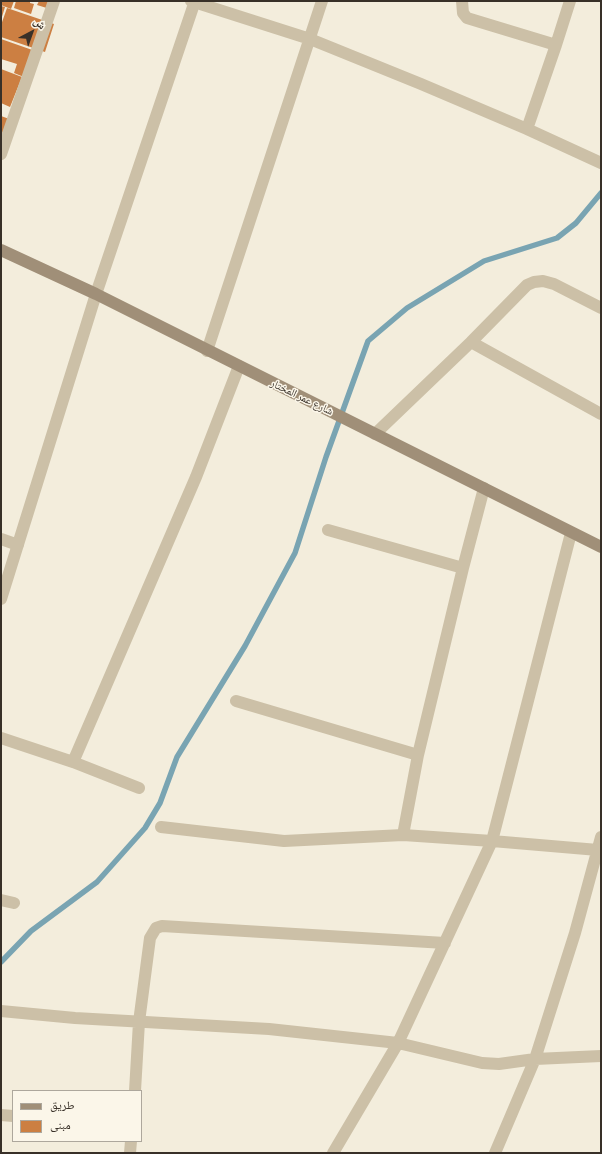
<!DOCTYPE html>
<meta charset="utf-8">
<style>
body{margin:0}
#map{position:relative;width:602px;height:1154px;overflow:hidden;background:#f3eddc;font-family:Ubuntu,"Noto Naskh Arabic",sans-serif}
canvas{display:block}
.frame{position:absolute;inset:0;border:2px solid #383028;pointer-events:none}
.legend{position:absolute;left:12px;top:1090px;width:130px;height:52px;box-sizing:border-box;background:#fbf6e9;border:1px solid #ada79c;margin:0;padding:5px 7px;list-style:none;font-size:12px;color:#383028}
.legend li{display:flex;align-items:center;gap:8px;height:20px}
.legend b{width:20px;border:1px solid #ada79c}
.north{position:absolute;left:12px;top:12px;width:40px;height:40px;-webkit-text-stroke:3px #fbf6e9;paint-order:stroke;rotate:41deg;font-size:11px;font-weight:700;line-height:16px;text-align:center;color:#383028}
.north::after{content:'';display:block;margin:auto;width:14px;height:18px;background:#383028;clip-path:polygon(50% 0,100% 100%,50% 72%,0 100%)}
</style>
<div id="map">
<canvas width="602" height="1154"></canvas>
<div class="frame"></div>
<ul class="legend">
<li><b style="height:5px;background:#a08f78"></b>طريق</li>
<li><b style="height:11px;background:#cc7f42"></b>مبنى</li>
</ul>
<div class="north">ش</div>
</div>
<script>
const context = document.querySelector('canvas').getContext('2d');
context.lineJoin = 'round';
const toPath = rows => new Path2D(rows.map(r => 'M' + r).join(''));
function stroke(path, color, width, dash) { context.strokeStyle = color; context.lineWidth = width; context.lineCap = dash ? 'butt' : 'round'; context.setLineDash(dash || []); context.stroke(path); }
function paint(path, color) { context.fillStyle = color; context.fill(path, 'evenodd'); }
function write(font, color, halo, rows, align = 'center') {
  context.font = font + ' Ubuntu,"Noto Naskh Arabic",sans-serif'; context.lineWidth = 3; context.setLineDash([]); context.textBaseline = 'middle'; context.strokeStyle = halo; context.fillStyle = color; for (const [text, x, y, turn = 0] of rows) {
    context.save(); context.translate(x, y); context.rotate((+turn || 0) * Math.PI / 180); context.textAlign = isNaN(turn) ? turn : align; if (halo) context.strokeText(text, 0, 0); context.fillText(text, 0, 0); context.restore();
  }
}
stroke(toPath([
 [1,962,31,931,97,882,145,828,160,803,177,757,245,646,295,553,326,457,368,341,407,308,484,261,557,238,576,223,601,193]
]), '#79a4b2', 5.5);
paint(toPath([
 [1,1,14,1,11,9,1,5],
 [16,1,30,1,30,3,34,4,31,14,14,8],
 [39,1,53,1,50,9,37,5],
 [1,6,5,7,1,20],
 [7,8,54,24,45,52,1,37,1,25],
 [1,39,38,52,29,79,14,73,17,64,1,59],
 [1,69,22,77,10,107,1,103],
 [1,116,12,120,6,134,1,132]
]), '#cc7f42');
stroke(toPath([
 [191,1,310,39,421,84,527,129,601,163],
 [462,1,463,13,467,18,556,45],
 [527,129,556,45,570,1],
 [1,154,54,1],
 [471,342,601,414],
 [207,351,322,1],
 [375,434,471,342,527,285,534,282,543,281,554,284,601,308],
 [328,530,463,568],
 [1,539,18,545],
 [1,599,96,294,195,1],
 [236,701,418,755],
 [1,738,73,762,139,788],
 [73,762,196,477,239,366],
 [161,827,284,841,403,835,492,841,598,850],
 [403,835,418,755,463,568,484,488],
 [1,900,14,903],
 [1,1011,75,1018,269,1029,398,1043,482,1063,499,1064,535,1059,601,1056],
 [135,1091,139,1022,150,938,156,928,162,926,445,943],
 [1,1115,13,1116],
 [130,1153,131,1141],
 [333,1153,398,1043,492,841,571,533],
 [495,1153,535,1059,575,933,601,837]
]), '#ccc0a7', 12);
stroke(toPath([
 [1,250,96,294,601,547]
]), '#a08f78', 12);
write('11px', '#383028', '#fbf6e9', [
 ["شارع عمر المختار",302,397,26]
]);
</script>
